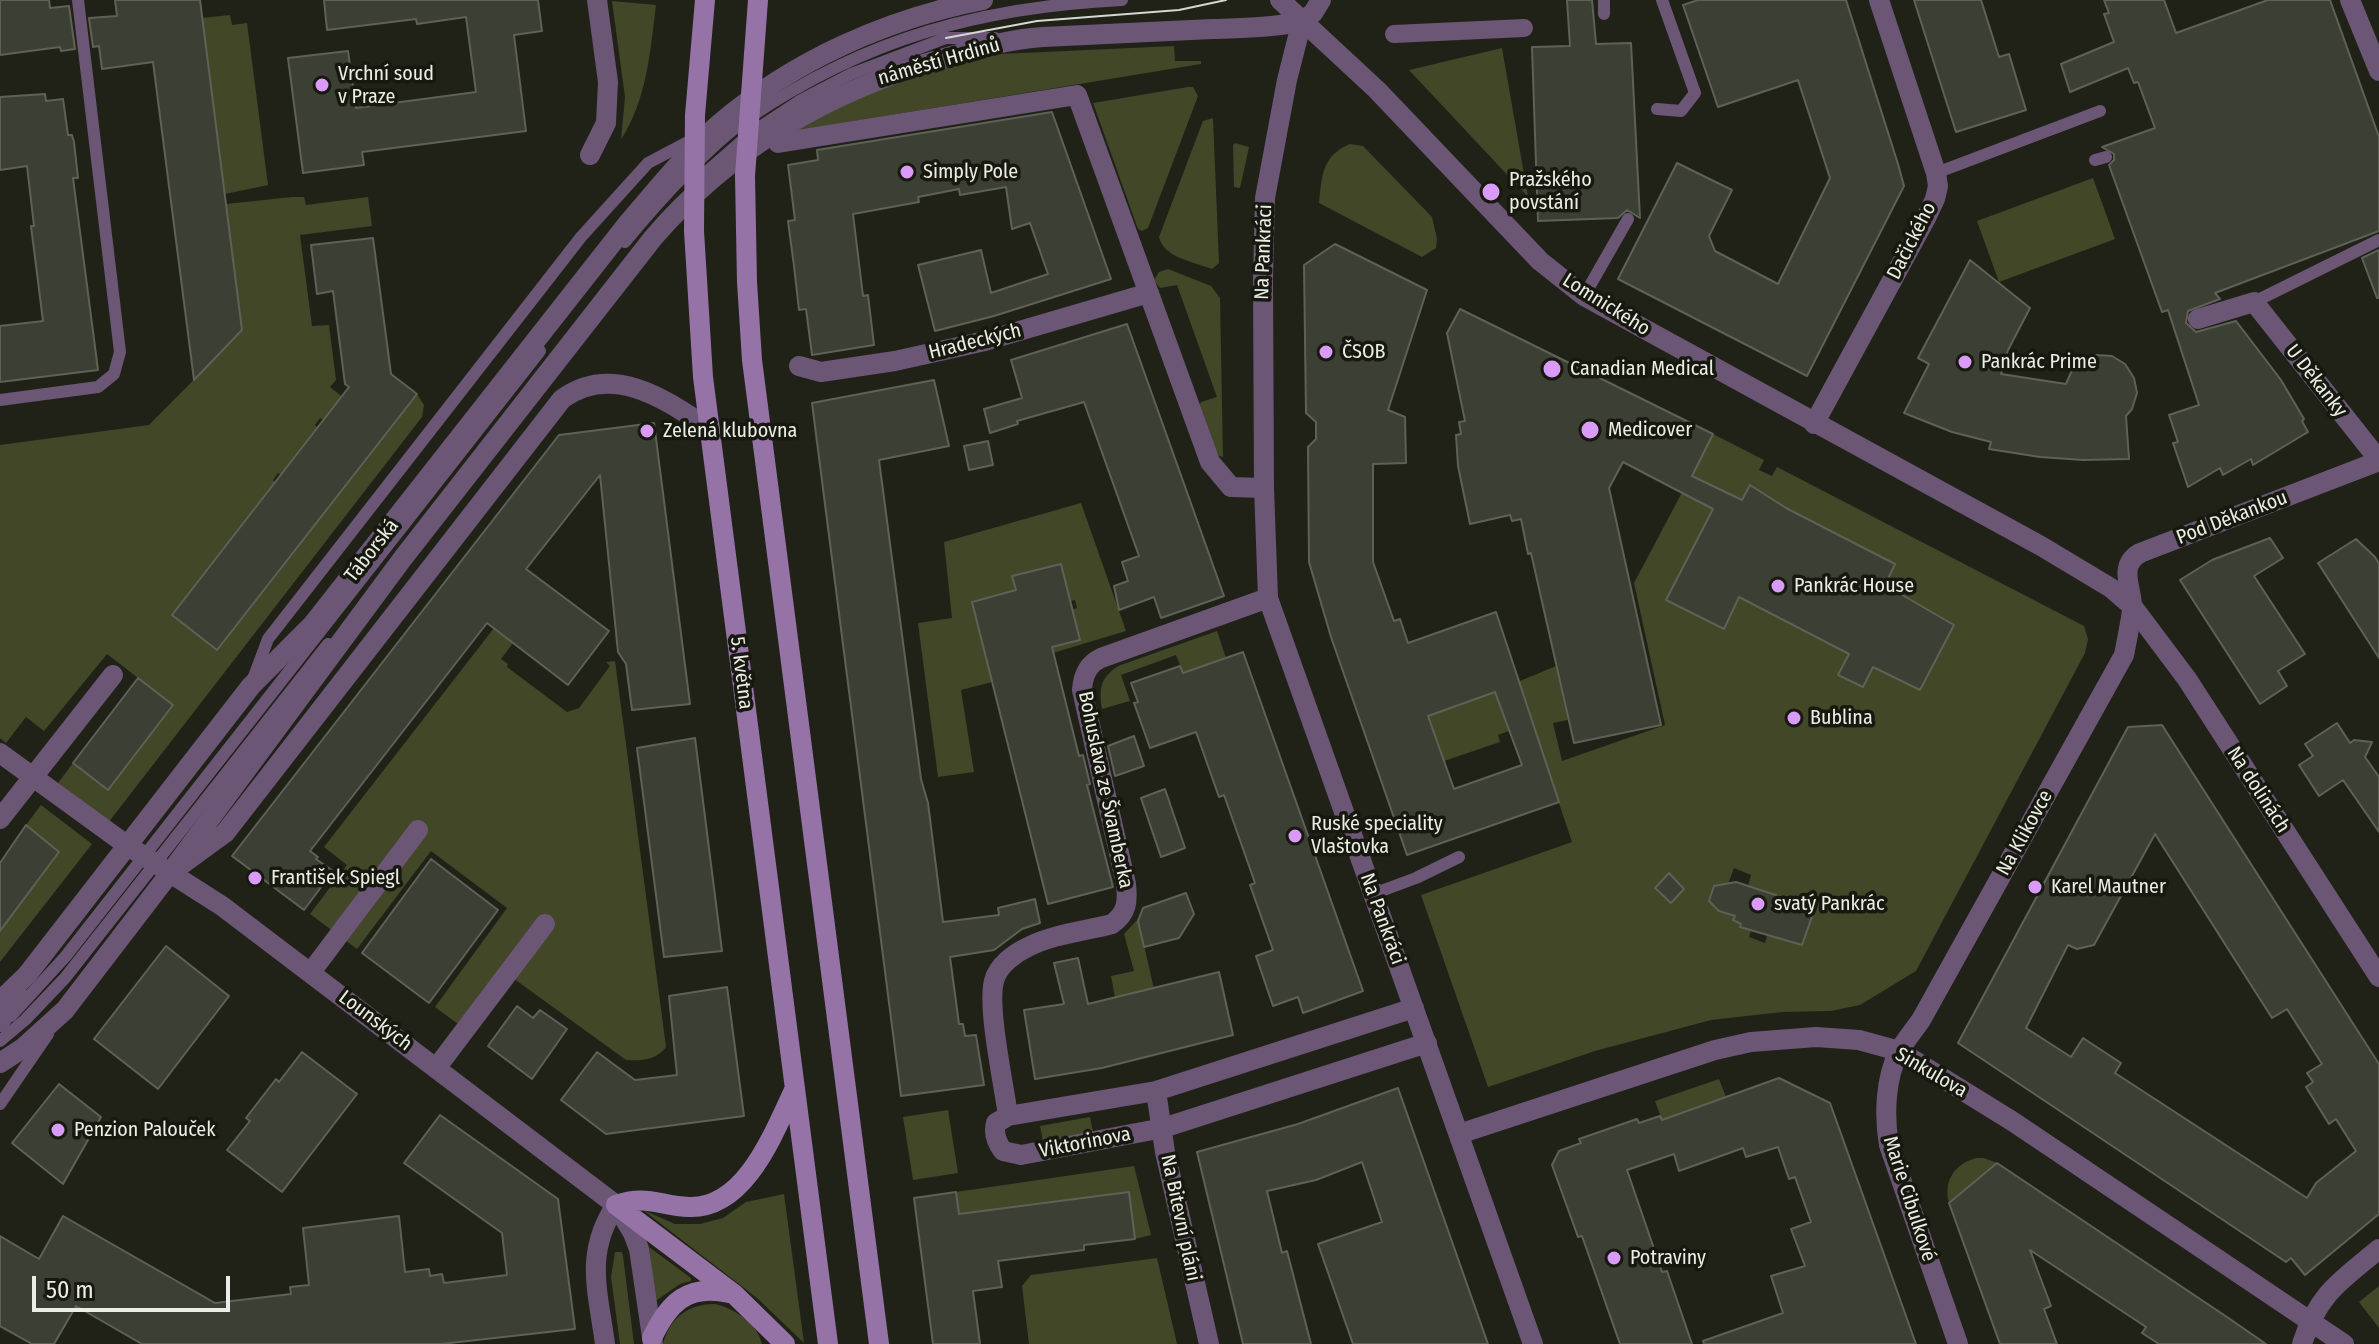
<!DOCTYPE html>
<meta charset="utf-8">
<style>
body{margin:0}
#map{position:relative;width:2379px;height:1344px;overflow:hidden;background:#202218;font-family:"Fira Sans Condensed",sans-serif}
canvas{display:block}
.scale{position:absolute;left:32px;top:1276px;width:198px;height:36px;box-sizing:border-box;border:4px solid #ecede6;border-top:0;padding-left:10px;font-size:24px;line-height:28px;white-space:nowrap;color:#ecede6;-webkit-text-stroke:6px #17190f;paint-order:stroke}
</style>
<div id="map">
<canvas width="2379" height="1344"></canvas>
<div class="scale">50 m</div>
</div>
<script>
const ctx = document.querySelector('canvas').getContext('2d');
ctx.lineJoin = 'round';
function paint(path, color) { ctx.fillStyle = color; ctx.fill(path, 'evenodd'); }
function stroke(path, color, width, dash) { ctx.strokeStyle = color; ctx.lineWidth = width; ctx.lineCap = dash ? 'butt' : 'round'; ctx.setLineDash(dash || []); ctx.stroke(path); }
function drawText(font, color, halo, rows, align = 'center') {
  ctx.font = font + ' "Fira Sans Condensed",sans-serif'; ctx.lineWidth = 7; ctx.setLineDash([]); ctx.textBaseline = 'middle'; ctx.strokeStyle = halo; ctx.fillStyle = color; for (const [text, x, y, turn = 0] of rows) {
    ctx.save(); ctx.translate(x, y); ctx.rotate((+turn || 0) * Math.PI / 180); ctx.textAlign = isNaN(turn) ? turn : align; if (halo) ctx.strokeText(text, 0, 0); ctx.fillText(text, 0, 0); ctx.restore();
  }
}
paint(new Path2D(`
 M612,1L656,5C650,54 647,98 621,140L625,97Z
 M230,15L232,25L247,23L268,185L225,194L202,18Z
 M1174,46L1175,61H1201V64L794,131L823,112L950,62L1001,54Z
 M1502,48L1528,197L1409,70Z
 M1188,87H1193L1198,96L1148,228L1142,231L1138,229L1093,103Z
 M1213,118L1219,263L1212,269C1194,262 1164,258 1159,237L1203,121Z
 M1235,143L1249,147L1240,188L1234,187L1233,145Z
 M1350,144L1363,146L1432,217L1437,239L1436,248L1422,257L1319,203C1322,175 1322,156 1350,144Z
 M2093,178L2115,239L1999,282L1977,221Z
 M292,197H304L306,205L368,197L372,226L300,235L312,326L329,325L336,380L330,387L345,399L338,409L334,407L323,420L320,418L315,425L318,428L281,475L278,473L273,480L275,483L386,432L417,394L424,405L422,417L108,823L58,783L73,763L108,789L173,705L107,654L44,731L26,717L6,743L0,738V445L149,425L242,331L226,204Z
 M1168,269L1211,286L1220,298L1223,457L1217,455L1199,407L1201,402L1217,397L1177,285L1160,288L1154,280L1159,272Z
 M1713,434L1764,460L1759,470L1772,476L1777,467L2084,626L2088,639L2085,653L1916,971L1860,1005L1831,1011L1782,1012L1711,1020L1595,1051L1488,1087L1421,895L1572,842L1519,684L1520,681L1556,666L1568,720L1553,723L1562,761L1665,725L1634,583ZM1734,868L1751,875L1748,886L1768,933L1765,943L1749,937L1752,927L1733,920L1735,916L1719,911L1709,901L1728,884ZM1669,874L1684,888L1671,903L1655,889Z
 M1081,503L1126,631L1053,653L1051,648L1080,640L1072,610L1077,608L1075,600L1070,601L1060,564L1013,576L1016,590L972,601L992,682L961,690L974,772L938,777L918,623L952,618L944,542Z
 M494,628L513,643L501,659L508,664L507,667L567,712L579,708L610,666L606,662L615,661L666,1047C657,1060 641,1061 626,1060L506,973L462,1027L435,1007L507,908L431,851L357,949L310,914L347,865L324,847Z
 M1217,631L1226,658L1183,673L1176,655L1121,675L1130,701L1102,709C1099,689 1100,678 1118,666Z
 M1495,692L1509,731L1498,735L1500,742L1444,761L1428,716Z
 M41,805L92,844L0,962V931L60,852L26,825Z
 M1138,919L1154,989L1115,998L1111,976L1134,971L1124,934Z
 M1719,1079L1726,1097L1662,1120L1655,1101Z
 M948,1110L958,1173L913,1180L903,1117Z
 M1090,1117L1093,1132L1043,1141L1040,1126Z
 M1977,1158H1984L1997,1163L1949,1203C1943,1181 1955,1163 1977,1158Z
 M1134,1166L1151,1235L1135,1239L1128,1192L966,1213L960,1216L956,1192Z
 M784,1194L804,1343L757,1298L643,1210L675,1224H700L723,1218L746,1202Z
 M649,1247L691,1278V1281L680,1284L657,1300L654,1299Z
 M615,1252H622L623,1256L634,1344H620L611,1277Z
 M1157,1258L1177,1344H1029L1022,1286L1031,1275Z
 M2379,1286V1328L2359,1302Z
 M715,1304C734,1308 758,1324 762,1344H663C670,1317 689,1304 715,1304Z`), '#414727');
const building = new Path2D(`
 M0,0H49L50,8L69,6L75,49L61,51L60,47L0,55Z
 M115,0H200L242,330L194,380L153,62L102,69L99,46L93,47L89,18L117,16Z
 M324,0H538L542,31L514,35L526,131L362,152L364,165L303,173L288,58L348,51L356,108L476,92L466,17L417,24L416,19L327,30Z
 M1567,0H1592L1596,44L1631,43L1640,218L1627,210L1618,218L1538,221L1532,47L1570,46Z
 M1698,0H1846L1898,164L1904,186L1807,376L1618,279L1677,163L1732,190L1709,236L1715,251L1778,284L1830,178L1798,80L1718,107L1683,5Z
 M1914,0H1981L1999,57L2009,54L2026,110L1956,132Z
 M2104,0H2164L2176,33L2268,0H2330L2379,137V231L2215,293L2220,299L2188,311L2186,323L2196,332L2236,321L2281,380L2304,419L2302,421L2308,432L2253,465L2251,459L2223,475L2220,468L2188,487L2173,443L2178,442L2169,415L2199,405L2168,310L2162,312L2109,165L2114,160V154L2102,147L2155,128L2138,82L2134,83L2128,68L2070,92L2061,64L2114,42L2104,14L2109,13Z
 M45,94L46,101L63,99L68,135H72L74,142L78,178H73L98,370L0,382V326L43,321L31,226H34L27,166L0,170V97Z
 M1052,112L1111,279L994,316L935,331L918,265L981,250L991,293L1048,274L1030,223L1012,229L1006,187L960,195L959,189L918,197L919,202L853,214L863,296L868,295L874,345L812,355L806,309L799,310L794,266L788,221L795,220L788,165L818,160L817,150Z
 M373,238L391,374L417,394L217,650L172,615L349,387L345,384L333,291L317,294L311,245Z
 M1335,244L1427,290L1388,410L1405,417L1406,463L1373,464V562L1394,621L1400,619L1408,643L1496,612L1559,802L1407,855L1331,637L1309,562L1308,447L1316,439V422L1306,413L1304,265ZM1495,692L1522,765L1454,789L1428,716Z
 M2379,250V298H2377L2362,258Z
 M1970,260L2030,308L2008,350L2001,374L2066,384L2072,370L2083,359L2096,355L2112,356L2125,364L2134,378L2137,393L2132,409L2126,416L2129,459L2083,460L2040,457L1989,449L1991,442L1952,432L1904,413L1929,364L1918,358Z
 M1460,309L1713,434L1692,476L1742,500L1750,485L1786,508L1895,564L1885,585L1954,625L1920,690L1873,667L1863,687L1838,675L1849,654L1739,597L1724,629L1666,600L1713,509L1623,462L1609,488L1661,725L1574,743L1531,553L1528,554L1521,519L1512,521L1510,515L1470,524L1458,466L1456,435L1461,434L1459,422L1465,421L1447,333Z
 M1127,324L1224,596L1161,618L1154,597L1119,610L1114,586L1128,581L1122,562L1139,556L1084,402L1017,421L1018,424L990,433L984,409L1022,398L1011,360Z
 M934,380L949,446L879,460L921,779L928,803L943,922L999,915L998,908L1035,899L1040,923L1022,929L994,950L950,957L959,1024H963L965,1036L976,1035L984,1085L901,1096L812,403Z
 M654,423L690,704L632,710L626,664L618,652L600,475L526,569L609,631L568,685L487,623L310,851L318,857L316,859L333,871L304,910L232,856L559,435Z
 M988,441L993,465L969,470L964,446Z
 M2270,538L2283,558L2254,576L2305,654L2278,671L2287,686L2260,704L2180,580L2212,560Z
 M2356,539L2375,557L2379,564V658L2318,563Z
 M1061,564L1080,640L1052,647L1079,756L1083,755L1090,784L1087,785L1113,887L1048,904L972,602L1016,590L1012,576Z
 M1243,652L1363,991L1303,1013L1298,997L1273,1006L1256,956L1273,950L1250,885L1255,883L1224,795L1219,797L1196,732L1150,748L1134,703L1138,702L1131,683L1180,666L1183,673Z
 M138,678L173,705L108,790L73,763Z
 M2337,723L2350,743L2354,740L2372,742L2365,757L2379,777V832L2343,780L2319,796L2299,765L2313,756L2305,744Z
 M2162,725L2379,1064V1214L2305,1275L2291,1258L2286,1262L1958,1043L2128,727ZM2155,834L2272,1018L2287,1009L2322,1064L2307,1073L2313,1082L2306,1087L2329,1124L2336,1119L2356,1151L2316,1183L2307,1198L2115,1073L2121,1063L2083,1038L2071,1057L2026,1028L2068,945L2077,949L2094,945Z
 M1134,736L1144,766L1115,776L1108,746Z
 M695,738L722,951L664,957L637,748Z
 M1165,789L1185,848L1161,857L1141,798Z
 M26,825L59,852L0,931V863Z
 M431,859L498,910L429,1003L362,953Z
 M1669,873L1684,889L1671,903L1655,888Z
 M1736,882L1815,908L1802,945L1740,927L1741,924L1733,920L1735,916L1719,911L1709,901L1714,886Z
 M1186,893L1194,914L1179,938L1144,947L1138,921L1143,908Z
 M166,946L229,996L158,1089L94,1039Z
 M1078,958L1088,1004L1219,972L1233,1035L1102,1068L1035,1079L1024,1010L1064,1004L1054,963Z
 M727,987L744,1116L606,1134L561,1100L597,1052L635,1080L677,1075L669,996Z
 M517,1006L533,1018L540,1010L567,1029L532,1079L488,1046Z
 M302,1052L357,1094L282,1192L227,1150L250,1121L246,1118L276,1079L279,1082Z
 M1779,1078L1830,1103L1916,1344H1704L1703,1341L1783,1313L1771,1276L1805,1266L1791,1229L1811,1222L1795,1177L1789,1179L1778,1147L1746,1157L1743,1148L1679,1171L1674,1154L1627,1170L1662,1272L1667,1271L1692,1344H1620L1582,1236L1578,1237L1552,1165L1559,1151L1581,1143L1579,1139L1637,1119L1639,1123L1660,1116L1662,1120Z
 M59,1084L101,1117L63,1184L12,1143Z
 M1398,1088L1488,1344H1353L1318,1244L1382,1222L1362,1162L1316,1180L1267,1191L1282,1253L1287,1251L1311,1344H1243L1197,1152L1298,1124Z
 M440,1115L558,1199L575,1329L441,1344H142L76,1306L54,1344H32L0,1326V1236L39,1259L63,1216L215,1303L291,1294L290,1287L309,1285L303,1228L399,1216L405,1272L429,1269L430,1276L442,1274L444,1283L507,1275L502,1233L404,1163Z
 M1997,1163L2227,1317L2266,1344H2159L2142,1333L2146,1327L2030,1250L2051,1306L2044,1309L2057,1344H2000L1949,1203Z
 M956,1192L959,1214L1129,1192L1135,1239L1084,1245V1250L998,1261L1002,1287L973,1291L980,1344H933L914,1198Z`);
paint(building, '#3c3f34');
stroke(building, '#5e6155', 2);
stroke(new Path2D(`
 M1604,0V14
 M1657,109L1681,111L1695,93L1662,0
 M2095,160L2106,157
 M1936,173L2100,111
 M695,182L751,133L801,100L851,74L946,38H995
 M625,242C656,204 709,145 750,117C867,38 982,7 1122,0
 M1584,296L1628,219
 M2254,302L2379,240
 M0,400L98,387L114,374L120,352L78,0
 M253,679L268,639L581,237L648,163L699,136
 M1373,894L1416,878L1459,857
 M11,1016L65,957L540,351
 M0,1041L25,1020L65,978L328,644
 M0,1104L48,1034`), '#6b5676', 12);
stroke(new Path2D(`
 M1394,34L1524,28`), '#6b5676', 18);
stroke(new Path2D(`
 M2350,0L2379,71
 M778,143L1077,95L1210,462L1231,487L1264,488
 M590,155L606,123L608,82L597,0
 M2198,319L2254,302L2379,460
 M799,366L821,372L895,361L985,341L1149,293
 M1814,424L1926,218L1935,199L1938,186L1936,173L1879,0
 M0,753L128,846
 M0,819L113,675
 M177,868L225,833L562,399C613,362 666,400 710,429
 M311,972L418,830
 M1414,1008L1156,1091L1008,1116L996,1123C993,1134 997,1143 1003,1151L1021,1155L1163,1128L1427,1043
 M437,1067L545,924
 M1156,1091L1165,1152L1209,1344
 M1008,1116C1004,1085 987,1008 994,981C998,965 1015,953 1028,947C1053,934 1086,931 1112,924C1127,913 1128,902 1126,884L1082,690C1083,675 1088,664 1101,658L1268,598
 M1459,1134L1715,1050L1751,1042L1816,1037L1859,1040L1899,1051L2012,1121L2344,1344
 M605,1344C598,1291 584,1253 616,1205L633,1233L639,1249L653,1344
 M1958,1344L1889,1145C1884,1116 1885,1079 1899,1051C1905,1041 1914,1030 1921,1020L2124,655C2127,640 2130,625 2132,611C2134,590 2116,567 2140,553L2379,461
 M2302,1344C2318,1294 2340,1281 2379,1249`), '#6b5676', 20);
stroke(new Path2D(`
 M1280,0L1377,90L1540,261L1584,296L2041,546L2111,588L2133,607L2187,679L2379,977
 M1321,0L1313,13L1302,21L1287,80L1265,198L1263,279L1264,488L1268,598L1533,1344
 M128,846L222,906L616,1205
 M0,1001L27,975L251,686L313,624L628,223C657,189 685,154 719,124C794,60 887,19 983,0
 M0,1022L17,993
 M0,1063L23,1048L65,1010L170,873L403,558L653,238C732,146 832,89 948,57C979,48 1010,39 1043,37C1099,34 1156,32 1212,29C1242,28 1273,28 1302,21`), '#6b5676', 20);
stroke(new Path2D(`
 M745,176L747,282L752,360L879,1344
 M694,231L703,377L828,1344
 M616,1205C646,1194 660,1206 689,1207C746,1209 774,1132 795,1088
 M616,1205L734,1294L785,1344
 M652,1338C669,1302 688,1284 729,1293`), '#9573a6', 20);
stroke(new Path2D(`
 M946,38L1037,21L1179,10L1226,0`), '#d6d7d0', 2);
stroke(new Path2D(`
 M745,176L758,0
 M694,231L695,115L705,0`), '#9573a6', 20);
for (const [x, y, r, color] of [
 [322,85,8,"#d99af8"],
 [907,172,8,"#d99af8"],
 [1491,192,10,"#d99af8"],
 [1326,352,8,"#d99af8"],
 [1965,362,8,"#d99af8"],
 [1552,369,10,"#d99af8"],
 [1590,430,10,"#d99af8"],
 [647,431,8,"#d99af8"],
 [1778,586,8,"#d99af8"],
 [1794,718,8,"#d99af8"],
 [1295,836,8,"#d99af8"],
 [255,878,8,"#d99af8"],
 [2035,887,8,"#d99af8"],
 [1758,904,8,"#d99af8"],
 [58,1130,8,"#d99af8"],
 [1614,1258,8,"#d99af8"]
]) { const dot = new Path2D(); dot.arc(x, y, r, 0, 2 * Math.PI); ctx.fillStyle = color; ctx.fill(dot); stroke(dot, '#17190f', 3); }
drawText('20px', '#ecede6', '#17190f', [
 ["náměstí Hrdinů",939,62,-16],
 ["Dačického",1912,241,-63],
 ["Na Pankráci",1264,252,-88],
 ["Lomnického",1606,305,32],
 ["Hradeckých",975,342,-14],
 ["U Děkanky",2316,381,52],
 ["Pod Děkankou",2232,518,-21],
 ["Táborská",372,551,-52],
 ["5. května",741,673,83],
 ["Bohuslava ze Švamberka",1105,790,78],
 ["Na dolinách",2258,790,57],
 ["Na Klikovce",2025,833,-61],
 ["Na Pankráci",1382,919,70],
 ["Lounských",375,1021,37],
 ["Sinkulova",1931,1073,30],
 ["Viktorinova",1085,1143,-11],
 ["Marie Cibulkové",1909,1199,72],
 ["Na Bitevní pláni",1180,1218,78]
]);
drawText('20px', '#ecede6', '#17190f', [
 ["Vrchní soud",338,74],
 ["v Praze",338,97],
 ["Simply Pole",923,172],
 ["Pražského",1509,180],
 ["povstání",1509,203],
 ["ČSOB",1342,352],
 ["Pankrác Prime",1981,362],
 ["Canadian Medical",1570,369],
 ["Medicover",1608,430],
 ["Zelená klubovna",663,431],
 ["Pankrác House",1794,586],
 ["Bublina",1810,718],
 ["Ruské speciality",1311,824],
 ["Vlaštovka",1311,847],
 ["František Spiegl",271,878],
 ["Karel Mautner",2051,887],
 ["svatý Pankrác",1774,904],
 ["Penzion Palouček",74,1130],
 ["Potraviny",1630,1258]
], 'left');
</script>
